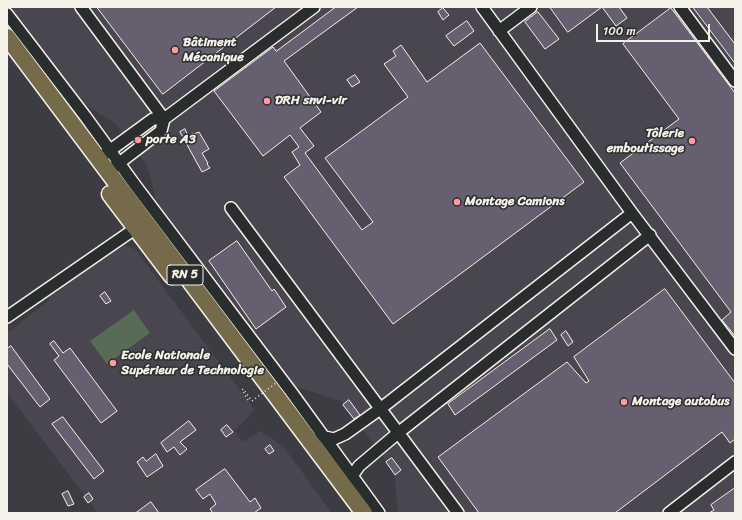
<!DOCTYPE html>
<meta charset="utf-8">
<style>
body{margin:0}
#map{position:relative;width:742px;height:520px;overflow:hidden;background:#3c3c42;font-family:Sriracha,sans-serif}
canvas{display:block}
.frame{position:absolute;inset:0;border:8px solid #f4f1e8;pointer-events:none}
.scale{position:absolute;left:596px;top:24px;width:114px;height:18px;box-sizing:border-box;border:2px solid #f4f1e8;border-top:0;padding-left:5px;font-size:12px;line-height:14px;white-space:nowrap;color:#f4f1e8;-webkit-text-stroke:3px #2a2d2e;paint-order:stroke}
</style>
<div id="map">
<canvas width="742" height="520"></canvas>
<div class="frame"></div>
<div class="scale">100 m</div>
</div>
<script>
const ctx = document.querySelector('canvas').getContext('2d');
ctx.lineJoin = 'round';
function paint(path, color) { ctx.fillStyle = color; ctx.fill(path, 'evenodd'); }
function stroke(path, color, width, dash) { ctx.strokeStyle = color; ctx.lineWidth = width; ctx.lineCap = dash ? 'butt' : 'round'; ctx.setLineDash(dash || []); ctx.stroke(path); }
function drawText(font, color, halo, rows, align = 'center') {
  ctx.font = font + ' Sriracha,sans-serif'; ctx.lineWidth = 3; ctx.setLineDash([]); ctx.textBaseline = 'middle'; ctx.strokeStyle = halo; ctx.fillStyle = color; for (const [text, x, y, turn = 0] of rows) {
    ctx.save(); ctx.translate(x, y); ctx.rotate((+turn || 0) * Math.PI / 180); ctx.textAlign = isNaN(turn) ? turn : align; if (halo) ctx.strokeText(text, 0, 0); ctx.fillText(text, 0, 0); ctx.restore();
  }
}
paint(new Path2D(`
 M10,7H735V513H398L394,471L341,401L294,386L159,210L147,166L135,150L116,124L81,102Z
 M124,245L135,249L254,409L244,422L234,430L242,442L260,431L283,446L332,513H98L7,393V333L50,300L48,297Z`), '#494650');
paint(new Path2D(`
 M134,310L150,333L107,364L90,341Z`), '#576b56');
const building = new Path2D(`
 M97,7H276L163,94Z
 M336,7H358L284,61L321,112L300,128L314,146L305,153L362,230L373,222L325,158L408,97L384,64L396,56L393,51L401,45L427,82L480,43L584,182L393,324L284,177L300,165L292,152L299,147L290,135L263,156L214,91L273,47L276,51Z
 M550,7H619L627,18L616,26L602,7L568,32Z
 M693,7H707L735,44V63Z
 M443,8L449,15L443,20L438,12Z
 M671,8L735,93V336L722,320L731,312L620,163L679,119L623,44Z
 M538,12L559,39L545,49L525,22Z
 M467,21L474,31L454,46L446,36Z
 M355,75L360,82L352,87L347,80Z
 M185,129L188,136L193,133L194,134L199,132L209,149L202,153L208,163L207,164L210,168L202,172L180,132Z
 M237,241L272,291L274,289L286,307L256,329L209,261Z
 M665,289L735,383V439L730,443L722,432L615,513H479L438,457L567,362L586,383L589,381L574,357Z
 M105,292L111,301L106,304L100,296Z
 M550,329L557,340L455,415L448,404Z
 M566,331L573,342L568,346L561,335Z
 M54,341L63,353L70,348L117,411L101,423L54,360L59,356L50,344Z
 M11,346L50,399L40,407L7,364V349Z
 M349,400L360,415L354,419L343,405Z
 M63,417L104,471L94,479L52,424Z
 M189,421L196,430L180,442L187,449L180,455L174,447L167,452L161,443Z
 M227,425L233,432L226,437L221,430Z
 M270,445L274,451L269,454L265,449Z
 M156,454L163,466L147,477L137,462L143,457L146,461Z
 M392,458L401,470L395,475L386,462Z
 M225,469L250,502L255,498L261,508L254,513H213L210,509L216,504L210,494L203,499L196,490Z
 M735,488V513H709L714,510L711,505Z
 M68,491L74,504L68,506L62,494Z
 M89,493L93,499L88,503L84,497Z
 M151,502L159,513H136Z`);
paint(building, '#665f6f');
stroke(building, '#f4f1e8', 1);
const minor = new Path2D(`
 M81,7L164,119
 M482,7L632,213L735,349
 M680,7L735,81
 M7,14L85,116L135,185L292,393L379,513
 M499,31L531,7
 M105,154L153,119H164L314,7
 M114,167L161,131L164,119
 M231,208L458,513
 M7,317L136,228
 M320,436L334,439L345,434L380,409L632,213
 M353,483L352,476L359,466L398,433L650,235
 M669,513L735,462`);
const highway = new Path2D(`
 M7,37L364,513
 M110,194L172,276`);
stroke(minor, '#f4f1e8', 14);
stroke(highway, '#f4f1e8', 19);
stroke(new Path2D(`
 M248,400L242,390L243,389L252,401`), '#f4f1e8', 1.5, [1, 3]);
stroke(minor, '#2a2d2e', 11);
stroke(highway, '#756b4b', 16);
stroke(new Path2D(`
 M252,401L276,383`), '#f4f1e8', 1.5, [1, 3]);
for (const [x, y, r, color] of [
 [175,50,4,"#ff9aa2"],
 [267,101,4,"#ff9aa2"],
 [138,140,4,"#ff9aa2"],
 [692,141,4,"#ff9aa2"],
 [457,202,4,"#ff9aa2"],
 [113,363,4,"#ff9aa2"],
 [624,402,4,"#ff9aa2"]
]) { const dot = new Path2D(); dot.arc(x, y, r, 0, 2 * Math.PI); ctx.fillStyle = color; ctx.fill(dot); stroke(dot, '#2a2d2e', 1.5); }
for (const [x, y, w] of [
 [185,275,36]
]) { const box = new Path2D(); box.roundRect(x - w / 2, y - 10, w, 20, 3); ctx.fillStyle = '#2a2d2e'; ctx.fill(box); stroke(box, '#f4f1e8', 1); }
drawText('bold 12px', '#f4f1e8', null, [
 ["RN 5",185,275]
]);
drawText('bold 13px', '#f4f1e8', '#2a2d2e', [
 ["Bâtiment",183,43],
 ["Mécanique",183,58],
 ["DRH snvi-vir",275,101],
 ["Tôlerie",684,134,"right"],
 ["emboutissage",684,149,"right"],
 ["porte A3",146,140],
 ["Montage Camions",465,202],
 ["Ecole Nationale",121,356],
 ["Supérieur de Technologie",121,371],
 ["Montage autobus",632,402]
], 'left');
</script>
